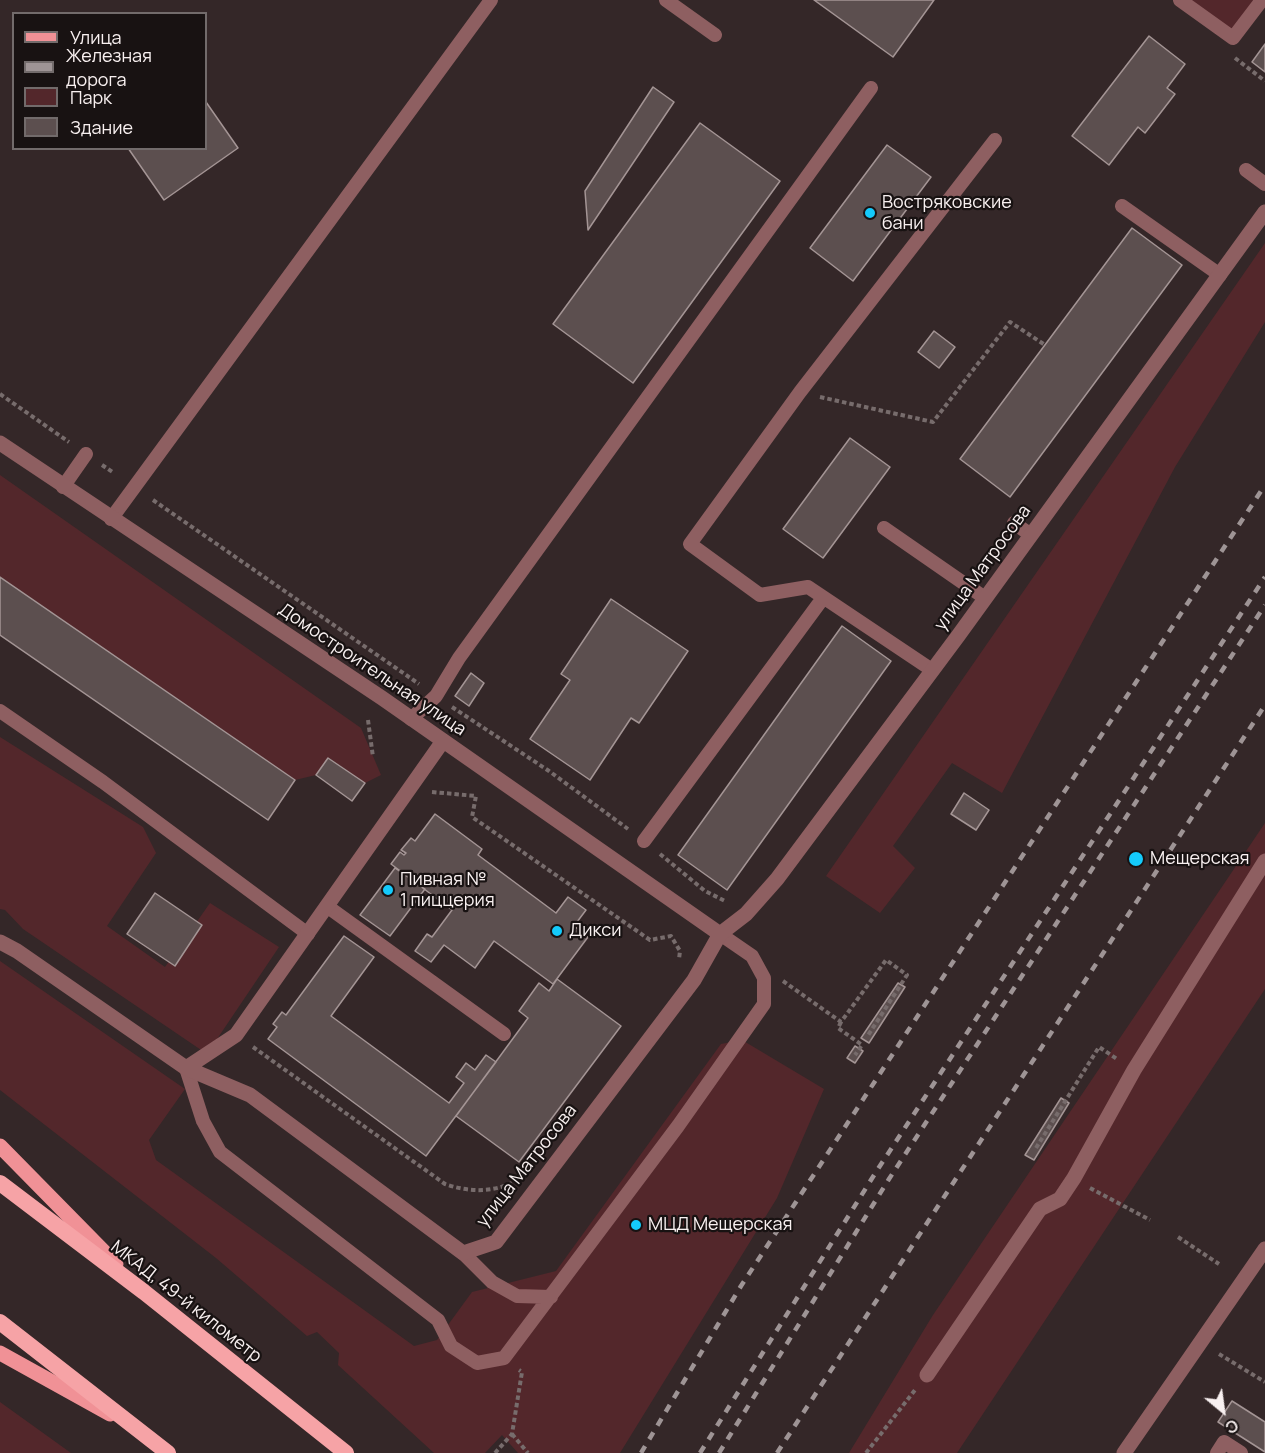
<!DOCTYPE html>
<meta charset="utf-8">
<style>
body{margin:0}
#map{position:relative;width:1265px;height:1453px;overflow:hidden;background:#342728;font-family:Manrope,sans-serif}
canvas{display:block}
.legend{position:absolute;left:12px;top:12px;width:195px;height:138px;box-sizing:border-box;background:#181212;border:2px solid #726b6b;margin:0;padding:8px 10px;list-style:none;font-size:18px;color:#f8f0f0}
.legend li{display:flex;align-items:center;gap:12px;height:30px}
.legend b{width:30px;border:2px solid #726b6b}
.north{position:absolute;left:1193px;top:1381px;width:60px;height:60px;-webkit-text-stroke:4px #181212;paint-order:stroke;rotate:151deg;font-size:16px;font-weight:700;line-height:24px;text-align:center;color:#f8f0f0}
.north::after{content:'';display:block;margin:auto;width:21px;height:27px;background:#f8f0f0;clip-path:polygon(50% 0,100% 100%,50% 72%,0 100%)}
</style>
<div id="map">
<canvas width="1265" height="1453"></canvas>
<ul class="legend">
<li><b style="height:8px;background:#f09196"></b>Улица</li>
<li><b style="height:8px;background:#9e9495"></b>Железная дорога</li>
<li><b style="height:16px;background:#53272b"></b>Парк</li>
<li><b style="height:16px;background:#5c4f4f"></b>Здание</li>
</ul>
<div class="north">С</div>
</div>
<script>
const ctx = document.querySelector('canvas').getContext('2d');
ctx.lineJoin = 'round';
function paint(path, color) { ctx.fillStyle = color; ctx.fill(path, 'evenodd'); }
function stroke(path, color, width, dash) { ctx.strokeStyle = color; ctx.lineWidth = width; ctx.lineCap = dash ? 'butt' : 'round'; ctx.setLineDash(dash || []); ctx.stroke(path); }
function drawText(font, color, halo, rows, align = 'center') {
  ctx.font = font + ' Manrope,sans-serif'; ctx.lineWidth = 4.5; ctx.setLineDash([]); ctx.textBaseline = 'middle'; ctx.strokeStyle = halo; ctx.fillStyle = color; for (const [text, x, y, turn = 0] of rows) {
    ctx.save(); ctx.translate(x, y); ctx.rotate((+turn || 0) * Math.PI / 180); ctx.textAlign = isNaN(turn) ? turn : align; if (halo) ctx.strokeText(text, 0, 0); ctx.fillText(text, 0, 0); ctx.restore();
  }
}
paint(new Path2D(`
 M1180,0H1262L1233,38Z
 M1265,243V322L1175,467L1002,793L952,763L893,846L915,868L880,913L826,876Z
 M0,475L361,728L381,775L365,783L329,758L316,775L295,780L0,577Z
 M0,737L143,827L156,853L107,926L165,967L210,903L279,947L207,1054L23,929L5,910L0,909Z
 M1265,823V989L957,1453H849L933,1315Z
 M0,961L185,1089L149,1140L156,1160L414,1346L437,1340L472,1292L556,1271L721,1044L742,1040L824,1089L777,1198L620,1453H518L502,1435L485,1453H434L338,1365L339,1353L317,1332L307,1336L216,1258L0,1090Z
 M0,1402L71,1453H0Z`), '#53272b');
const building = new Path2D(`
 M814,0H934L893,57Z
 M1149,36L1185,64L1167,88L1175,94L1145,133L1138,127L1109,165L1072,136Z
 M1265,44V72L1252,62Z
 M653,87L674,102L588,230L585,191Z
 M206,102L238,148L164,200L128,148H206Z
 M700,123L780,181L633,383L553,324Z
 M887,145L931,177L853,281L810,248Z
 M1132,228L1182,265L1010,497L960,459Z
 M934,331L955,347L939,368L918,352Z
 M850,438L890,467L823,558L783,529Z
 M0,577L295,780L268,820L0,635Z
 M611,599L688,651L639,723L631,718L590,780L530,739L570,680L561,674Z
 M842,626L891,661L727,890L678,855Z
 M471,673L484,683L469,706L455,696Z
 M328,758L365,783L352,801L316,775Z
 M964,793L989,810L976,830L951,814Z
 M435,814L482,849L478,855L556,913L568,897L586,910L574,926L588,937L553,984L494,941L475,968L444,945L431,962L415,951L427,934L432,937L452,910L391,864L400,852L404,855L406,853L401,850L411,838L415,841Z
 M395,868L425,889L390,936L360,915Z
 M155,893L202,925L175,966L127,934Z
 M344,936L374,957L331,1016L449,1103L464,1083L456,1077L466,1063L475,1070L486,1055L496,1062L426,1156L268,1039L277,1027L273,1024L282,1012L286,1015Z
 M557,979L621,1026L519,1162L456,1116L528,1018L519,1011L539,983L549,991Z
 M898,983L905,987L869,1043L861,1038Z
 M855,1046L863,1051L855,1063L847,1058Z
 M1061,1098L1069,1103L1034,1160L1025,1155Z
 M1232,1401L1265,1422V1452L1218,1422Z`);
paint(building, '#5c4f4f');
stroke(building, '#a49595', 1.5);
stroke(new Path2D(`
 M1235,58L1265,81
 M0,394L69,442
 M820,397L933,422L1010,322L1045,345
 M102,465L114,473
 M153,500L419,684
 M452,707L549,771L628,829
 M368,720L373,757
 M432,792L476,796L472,817L650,940L671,936L680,951L679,959
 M660,854L705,891L725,901
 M783,981L841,1022L886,960L907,975L867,1037
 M841,1022L838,1028L862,1045L855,1055
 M253,1047L445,1184C468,1192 491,1193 514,1182
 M1036,1148L1099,1047L1117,1059
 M1090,1188L1150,1220
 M1178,1237L1219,1264
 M1219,1354L1265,1382
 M512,1434L528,1453
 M495,1453L512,1434L522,1372L519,1370
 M866,1453L915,1390`), '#776c6c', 4, [4.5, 3]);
stroke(new Path2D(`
 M666,0L715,35
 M1180,0L1233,38L1262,0
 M1246,170L1265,184
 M1122,206L1220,275
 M63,487L86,454
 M111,519L491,0
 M1014,523L1031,535
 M884,528L985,598
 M932,670L808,587L760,595L690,544L800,392L995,140
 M0,711L103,782L308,934
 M411,719L436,696L459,658L871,88
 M644,841L823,598
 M328,907L504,1034
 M186,1068L203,1121L220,1152L438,1320L451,1346L477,1363L504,1358L678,1126L764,1004V978L752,956L720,934
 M463,1253L492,1282L517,1296L551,1297
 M1217,1453L1224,1442L1241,1453`), '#8e5f61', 14);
stroke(new Path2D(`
 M927,1375L1040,1209L1060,1199L1074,1178L1134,1070L1265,861`), '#8e5f61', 15);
stroke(new Path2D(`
 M0,443L382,698L720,934
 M0,942L17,951L186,1068L250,1095L463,1253L496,1242L694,980L720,934L746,914L777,879L958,636L1265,212
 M186,1068L236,1035L443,741`), '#8e5f61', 15);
stroke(new Path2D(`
 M1124,1453L1265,1249`), '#8e5f61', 15);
stroke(new Path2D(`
 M0,1146L116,1264
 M0,1353L110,1414`), '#f09196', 15);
stroke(new Path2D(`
 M0,1183L144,1292L346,1453
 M0,1322L168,1453`), '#f6a3a6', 16);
stroke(new Path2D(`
 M641,1453L741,1286L1265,485
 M700,1453L876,1172L1265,577
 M719,1453L889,1179L1265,605
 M777,1453L1265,705`), '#9e9495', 4.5, [8, 8]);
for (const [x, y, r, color] of [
 [870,213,6,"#14cafb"],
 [1136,859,8,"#14cafb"],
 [388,890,6,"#14cafb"],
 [557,931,6,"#14cafb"],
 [636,1225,6,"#14cafb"]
]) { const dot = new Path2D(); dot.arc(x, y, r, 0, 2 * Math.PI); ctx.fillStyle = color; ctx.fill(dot); stroke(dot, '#181212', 2); }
drawText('18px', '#f8f0f0', '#181212', [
 ["Востряковские",882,203],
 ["бани",882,224],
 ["Мещерская",1150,859],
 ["Пивная №",400,880],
 ["1 пиццерия",400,901],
 ["Дикси",569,931],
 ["МЦД Мещерская",648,1225]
], 'left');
drawText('18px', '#f8f0f0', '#181212', [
 ["улица Матросова",983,568,-54],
 ["Домостроительная улица",372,670,34],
 ["улица Матросова",527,1166,-52],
 ["МКАД, 49-й километр",186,1302,38]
]);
</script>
